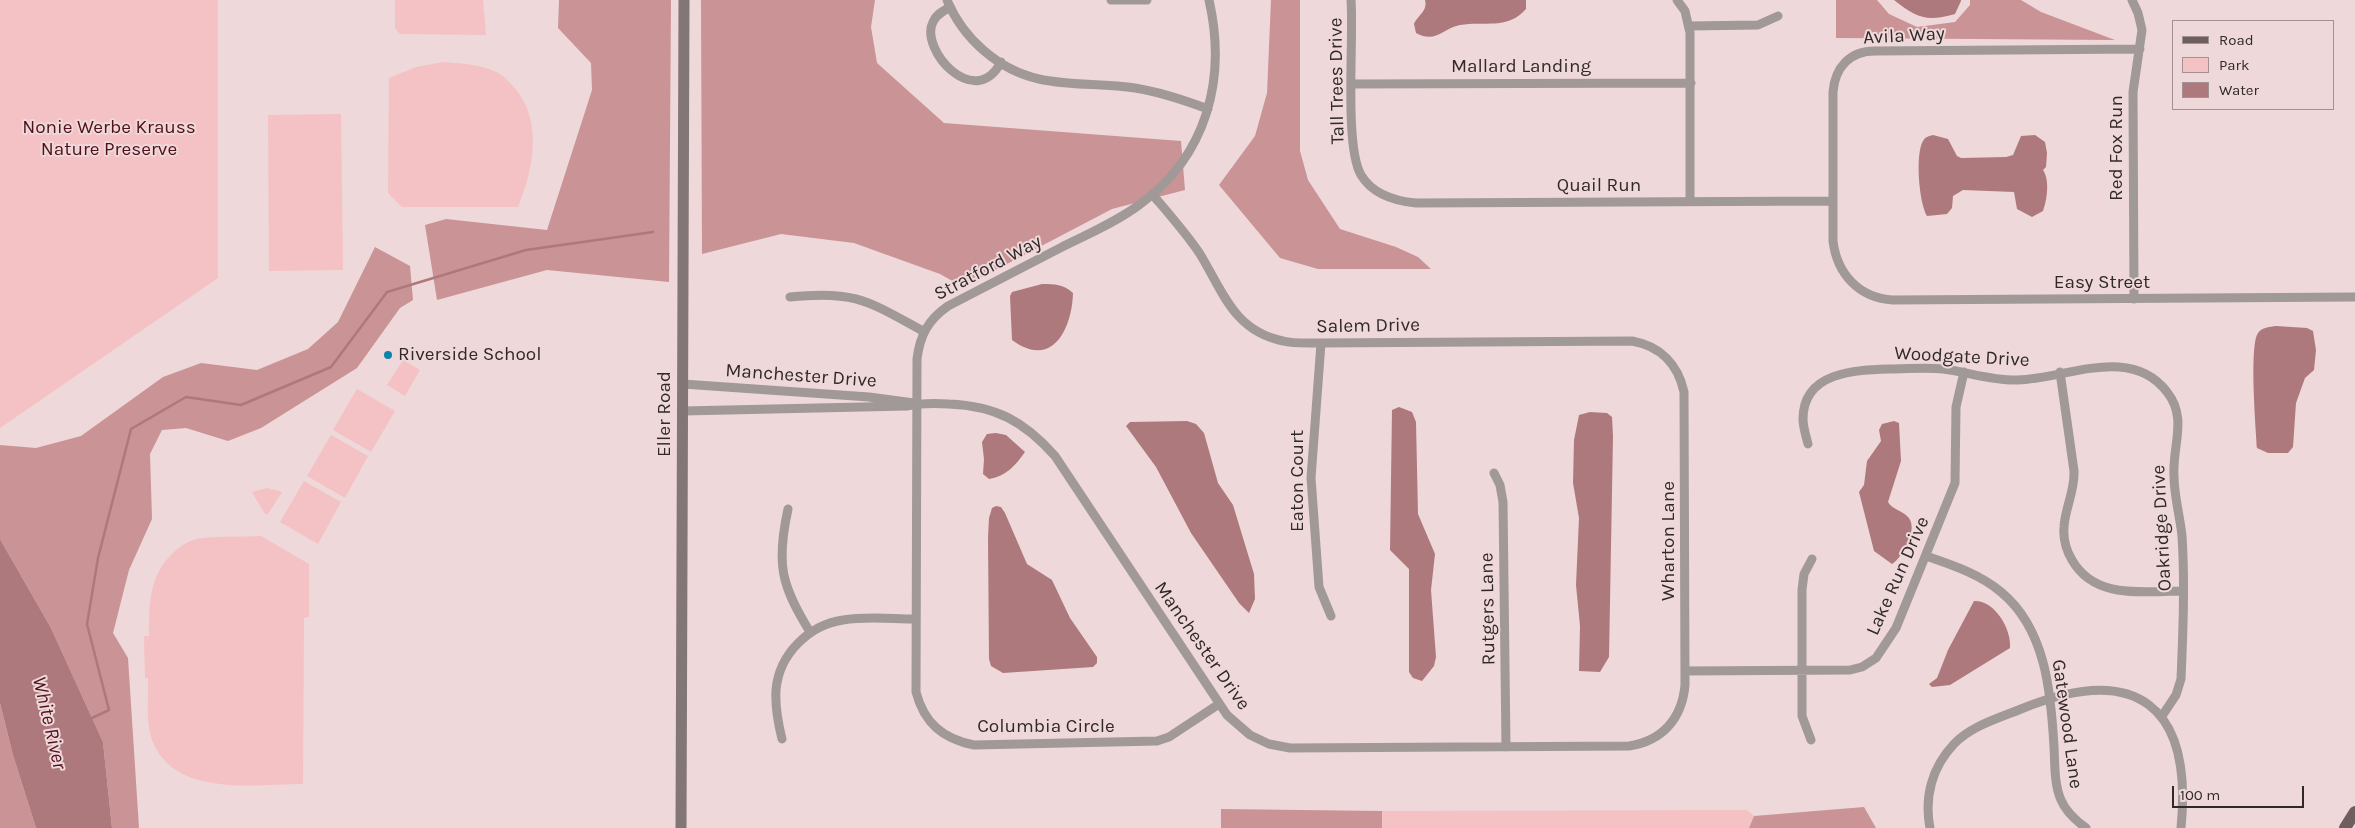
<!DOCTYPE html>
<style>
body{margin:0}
#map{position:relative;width:2355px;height:828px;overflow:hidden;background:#eed8d9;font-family:Karla,sans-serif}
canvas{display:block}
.legend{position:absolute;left:2172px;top:20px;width:162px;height:90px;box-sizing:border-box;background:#eed8d9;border:1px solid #a29293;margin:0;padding:6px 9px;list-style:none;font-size:15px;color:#302829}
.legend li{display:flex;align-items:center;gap:10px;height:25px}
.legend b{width:25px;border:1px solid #a29293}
.scale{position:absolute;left:2172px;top:786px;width:132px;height:22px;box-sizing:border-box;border:2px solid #302829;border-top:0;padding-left:6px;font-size:15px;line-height:18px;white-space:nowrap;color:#302829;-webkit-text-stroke:4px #eed8d9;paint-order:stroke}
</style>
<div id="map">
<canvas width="2355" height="828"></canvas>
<ul class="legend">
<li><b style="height:6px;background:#6e5e5f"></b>Road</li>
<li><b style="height:14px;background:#f4c2c4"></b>Park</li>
<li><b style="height:14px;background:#ae797c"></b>Water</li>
</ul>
<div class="scale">100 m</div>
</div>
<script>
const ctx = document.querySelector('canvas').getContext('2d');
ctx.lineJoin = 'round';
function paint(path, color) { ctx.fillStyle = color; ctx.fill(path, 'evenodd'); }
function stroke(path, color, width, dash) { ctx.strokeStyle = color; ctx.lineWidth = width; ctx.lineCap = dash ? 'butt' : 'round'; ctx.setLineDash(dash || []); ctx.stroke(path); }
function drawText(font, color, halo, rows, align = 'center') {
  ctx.font = font + ' Karla,sans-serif'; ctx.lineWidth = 4; ctx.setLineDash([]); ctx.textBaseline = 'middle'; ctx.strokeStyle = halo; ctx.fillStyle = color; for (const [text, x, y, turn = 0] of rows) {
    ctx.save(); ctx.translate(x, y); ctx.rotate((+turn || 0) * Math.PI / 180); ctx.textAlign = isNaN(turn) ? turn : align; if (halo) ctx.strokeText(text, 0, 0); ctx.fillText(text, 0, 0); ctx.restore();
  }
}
paint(new Path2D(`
 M0,0H218V278L0,428Z
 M395,0H483L486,35L400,34L395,28Z
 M444,62C463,64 483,64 500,74C504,76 508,81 511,84C544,117 534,168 518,207H402L388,193L389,78L416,67Z
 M341,114L343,270L269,271L268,115Z
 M403,360L420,370L405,396L387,385Z
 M357,389L395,411L371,452L333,430Z
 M331,435L368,456L345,498L307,476Z
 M304,481L341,502L318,544L280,522Z
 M267,488L282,492L268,514H265L252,492Z
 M261,536L309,564V617L304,618L303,784C254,784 174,798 152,740C145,721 149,698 148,678H145L144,636H149C149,603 149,574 175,551C183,544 192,539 203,538C222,536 242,537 261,536Z
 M1747,810L1754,816L1749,828H1382V811Z`), '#f4c2c4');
paint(new Path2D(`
 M559,0H671L669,282L547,270L437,300L425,225L446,219L547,230L592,90L591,63L558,28Z
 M701,0H875L871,27L877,63L944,123L1181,141L1185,190L1112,209L963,287L940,274L854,243L781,234L702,254Z
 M1271,0H1300V151L1308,180L1340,229L1396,247L1418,257L1431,269H1318L1280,258L1219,185L1255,136L1267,93Z
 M1836,0H1877L1889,14L1917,27L1955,22L1970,5V0H2021L2041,12L2115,40L1836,38Z
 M375,247L410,266L413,300L400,308L357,368L261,428L228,441L186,428L162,430L150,454L152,519L129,570L113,633L128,658L139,828H112L103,742L51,628L0,539V445L36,448L81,436L163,377L201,363L257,370L308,349L338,322Z
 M0,703L13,755L36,828H0Z
 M1864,807L1876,828H1749L1754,816Z
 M1221,809L1382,811V828H1221Z`), '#ca9396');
paint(new Path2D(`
 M1425,0H1526V9C1508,30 1484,21 1460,25C1443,28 1436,44 1416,33L1414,24C1418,15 1428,11 1425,0Z
 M1894,0H1961V1L1955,14C1926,22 1917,18 1894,0Z
 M1933,135L1948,139L1957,156L1961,158L2006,157L2013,155L2021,136L2035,135L2045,142L2047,153L2046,167L2043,170C2050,180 2047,200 2043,211L2032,217L2017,209L2014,192L1963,190L1953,196L1952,208L1947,214L1927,216C1919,203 1915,154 1923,141C1925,137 1929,136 1933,135Z
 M1042,284C1055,284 1063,284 1073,293C1072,328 1053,370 1012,340L1010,296L1012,292Z
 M2276,326L2307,328L2313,331L2316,350L2314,370L2305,378L2296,403L2293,447L2288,453H2268L2257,448C2256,428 2249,346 2258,333C2262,327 2270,327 2276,326Z
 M1399,407L1412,412L1416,422L1418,514L1435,554L1431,590L1436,657L1434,666L1422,681L1413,678L1409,672V569L1390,550L1392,410Z
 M1590,412L1607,413L1612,417L1613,436L1609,657L1600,672L1579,671L1580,626L1576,585L1579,518L1573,483L1574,440L1579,415Z
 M1187,421L1196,424L1204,433L1218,483L1233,505L1254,574L1255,599L1249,613L1239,603L1191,533L1156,467L1126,426L1130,422Z
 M1894,421L1899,423L1901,461L1888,502C1893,510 1901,510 1907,516C1920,527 1903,557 1892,564L1874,551L1859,492L1864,485L1867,461L1881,441L1879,430L1882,424Z
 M996,433L1006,435L1025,452C1016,465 1005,477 989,479L983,474L984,459L982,442L987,434Z
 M996,506L1001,507L1005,513L1027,564L1052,580L1070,618L1097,657V663L1093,667L1003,673L991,666L989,659L988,537L989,518L992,508Z
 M0,539L51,628L103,742L112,828H36L13,755L0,703Z
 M1974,601C1995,600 2012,630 2010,648L1950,685L1932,687L1929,684L1937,678L1948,650Z`), '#ae797c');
stroke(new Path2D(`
 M90,719L109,710L87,624L98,558L131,429L186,397L241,405L331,367L387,292L526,250L653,232`), '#ae797c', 2.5);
stroke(new Path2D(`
 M947,0C963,39 999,70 1039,79C1070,86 1103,83 1135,88C1160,92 1184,100 1208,109
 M1111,0H1147
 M1209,0C1227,79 1207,156 1139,205C1116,222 1088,234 1062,247C1024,267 986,286 948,306C928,320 920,335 917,359L916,692C924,723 943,739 974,745L1157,741L1169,737L1219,704
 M1351,0C1354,40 1344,145 1361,175C1373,195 1395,201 1416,203L1832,201
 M1677,0L1685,11L1690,33V201
 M2132,0L2138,13L2142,30L2133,92L2134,299
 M950,7C944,11 936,14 933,22C919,49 975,112 1001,62
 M1690,26L1758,25L1778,16
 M2140,49L1875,51C1850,51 1835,67 1833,92V241C1837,274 1859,298 1893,300L2355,297
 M1352,84L1691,83
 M790,297C855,290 868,301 923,331
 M1321,343L1311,478L1319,587L1331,616
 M2060,372L2074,471C2075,491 2065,508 2064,527C2063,539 2066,550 2072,560C2095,600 2143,591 2182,591
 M683,384L869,397L914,403
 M683,411L907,406C921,403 934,403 949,404C996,406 1024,421 1055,456L1227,715L1250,735L1269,744L1290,748L1629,746C1662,741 1682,719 1685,685L1684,392C1678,364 1660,346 1632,341L1321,343C1309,343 1295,344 1283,341C1234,331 1223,292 1200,254C1186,233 1169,214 1152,194
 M1808,444C1806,436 1803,427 1803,419C1803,371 1857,370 1890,369C1907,369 1926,367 1943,369C1968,372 1993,381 2018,380C2065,379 2131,344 2167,392C2188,418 2172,446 2174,476C2174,496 2180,516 2182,536C2185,583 2183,632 2181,679L2176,695L2162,716
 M1494,473L1500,485L1503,502L1506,747
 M788,509C776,564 781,585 810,632
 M1926,556C1952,565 1980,574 2001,592C2046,629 2051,693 2054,747C2055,764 2054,784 2061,800C2066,812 2075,820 2086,828
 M1685,671L1850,670L1862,667L1876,658L1896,628L1955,483L1956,407L1964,372
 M782,739C778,723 775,706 776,690C779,654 809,625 843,620C866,616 892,619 916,619
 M1811,740L1802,716V590L1804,574L1812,559
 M1930,828C1924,797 1932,767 1954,744C1971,726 1999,718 2021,709C2136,662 2193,705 2181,828`), '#a19898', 9);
stroke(new Path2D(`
 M681,828L684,0`), '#837677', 11);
stroke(new Path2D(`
 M2345,828L2355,812`), '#6e5e5f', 12);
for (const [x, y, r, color] of [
 [388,355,5,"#0885a9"]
]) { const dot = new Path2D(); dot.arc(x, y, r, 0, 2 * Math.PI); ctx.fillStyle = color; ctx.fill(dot); stroke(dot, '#eed8d9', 2); }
drawText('19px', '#302829', '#eed8d9', [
 ["Avila Way",1904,36,-3],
 ["Mallard Landing",1521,67],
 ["Tall Trees Drive",1337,81,-91],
 ["Red Fox Run",2117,148,-90],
 ["Quail Run",1599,186],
 ["Stratford Way",988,268,-28],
 ["Easy Street",2102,283],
 ["Salem Drive",1368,326,-1],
 ["Woodgate Drive",1962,357,3],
 ["Manchester Drive",801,376,4],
 ["Eller Road",665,414,-90],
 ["Eaton Court",1298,481,-90],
 ["Oakridge Drive",2162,528,-93],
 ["Wharton Lane",1669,541,-90],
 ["Lake Run Drive",1898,576,-66],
 ["Rutgers Lane",1488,609,-91],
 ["Manchester Drive",1202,646,55],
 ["Gatewood Lane",2067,724,82],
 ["Columbia Circle",1046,727]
]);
drawText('19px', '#52101c', '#eed8d9', [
 ["Nonie Werbe Krauss",109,128],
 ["Nature Preserve",109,150]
]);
drawText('19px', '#302829', '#eed8d9', [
 ["Riverside School",398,355]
], 'left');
drawText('italic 20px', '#52101c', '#eed8d9', [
 ["White River",49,723,77]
]);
</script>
